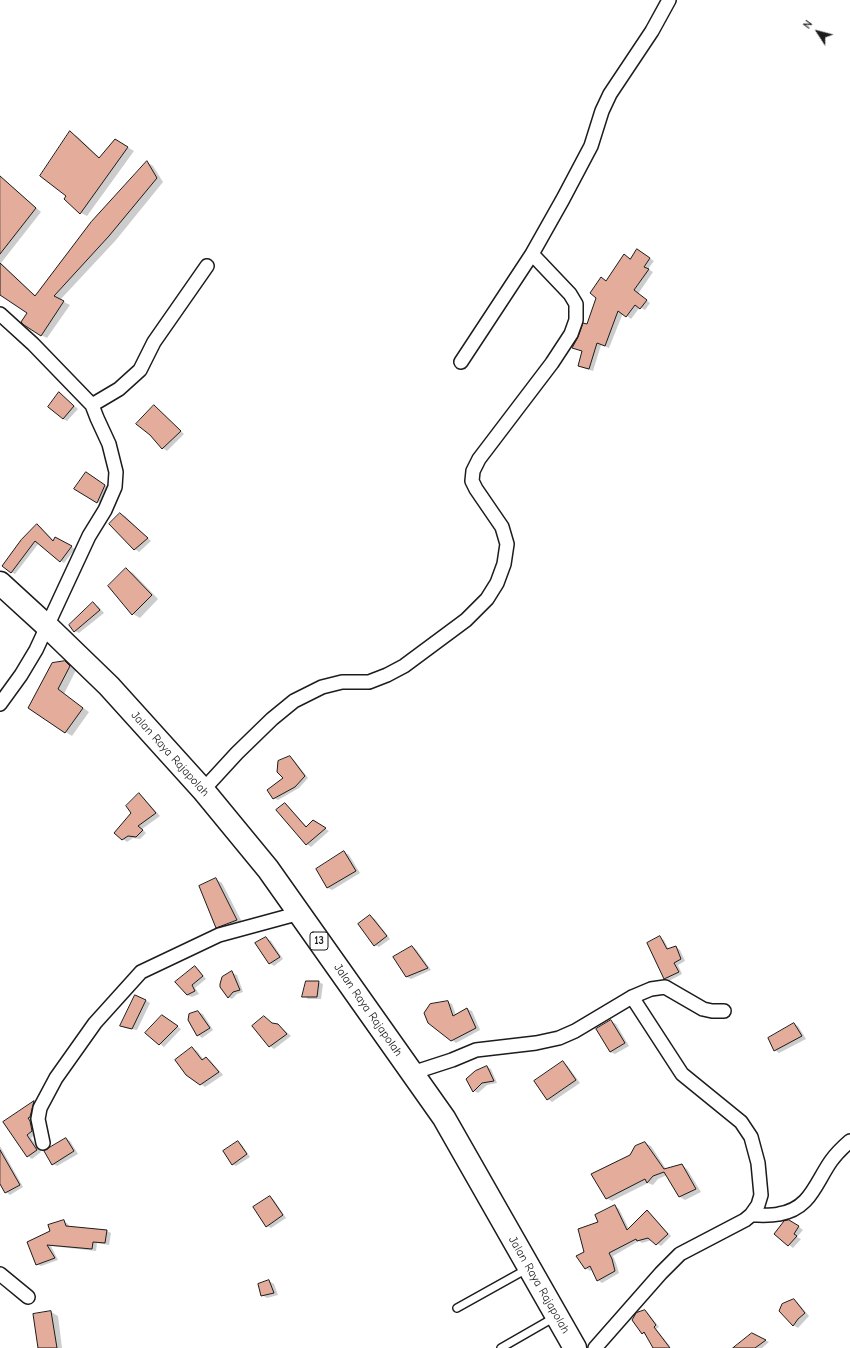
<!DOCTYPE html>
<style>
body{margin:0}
#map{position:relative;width:850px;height:1348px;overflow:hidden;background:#fff;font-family:"Comic Neue",sans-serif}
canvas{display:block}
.north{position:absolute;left:798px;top:12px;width:40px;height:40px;-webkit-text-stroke:3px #fff;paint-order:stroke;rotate:306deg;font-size:11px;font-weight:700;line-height:16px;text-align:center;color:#1c1c1c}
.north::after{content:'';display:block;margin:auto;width:14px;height:18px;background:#1c1c1c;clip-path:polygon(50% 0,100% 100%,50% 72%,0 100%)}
</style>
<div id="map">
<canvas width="850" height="1348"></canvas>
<div class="north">N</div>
</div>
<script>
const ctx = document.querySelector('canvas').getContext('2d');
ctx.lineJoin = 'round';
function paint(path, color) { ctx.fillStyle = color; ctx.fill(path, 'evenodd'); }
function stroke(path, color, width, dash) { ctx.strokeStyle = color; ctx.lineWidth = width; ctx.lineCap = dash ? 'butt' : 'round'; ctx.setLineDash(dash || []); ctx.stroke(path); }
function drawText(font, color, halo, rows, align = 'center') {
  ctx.font = font + ' "Comic Neue",sans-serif'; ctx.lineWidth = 3; ctx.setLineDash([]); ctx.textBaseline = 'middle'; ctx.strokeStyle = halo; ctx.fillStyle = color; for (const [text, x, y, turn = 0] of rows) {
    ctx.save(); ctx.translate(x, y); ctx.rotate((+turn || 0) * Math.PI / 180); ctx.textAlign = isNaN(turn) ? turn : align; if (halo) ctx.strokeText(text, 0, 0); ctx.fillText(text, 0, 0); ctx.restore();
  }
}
paint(new Path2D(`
 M70,133L77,136L100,158L115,140L134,151L87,216L81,213L68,196Z
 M147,162L153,166L163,182L116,240L60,300L70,305L47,338L41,335L29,313L0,294V178L6,181L41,212L1,263L36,296Z
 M641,253L654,261L648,269L653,272L638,294L650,303L645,310L640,307L631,319L623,313L609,348L601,345L593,371L583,368L579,366L583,352L573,347L587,325L606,282L631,260Z
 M63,396L78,409L67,421L63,419Z
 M154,406L158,409L184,434L167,451L163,448L150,435Z
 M90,476L109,488L101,504L75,488Z
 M120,514L125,516L151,541L139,552L135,549Z
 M38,525L41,527L54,541L56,538L75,549L64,563L39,543L15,574L11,572Z
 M126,569L133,573L158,599L140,618L133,614Z
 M93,604L98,606L104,613L79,633L75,631Z
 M65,662L76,670L64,694L89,712L72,736L29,708Z
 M290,757L294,760L308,778L299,788L278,800L274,798L284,779Z
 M139,794L143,797L160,816L142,829L146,833L140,839L133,838L127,842L123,839Z
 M285,804L289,807L307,827L313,821L329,831L311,847L307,844L278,810Z
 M344,852L349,855L360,873L332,890L328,888L317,869Z
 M215,879L222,883L243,924L223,931L217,927Z
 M370,916L375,919L390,939L379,947L375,945Z
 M266,938L271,941L283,959L274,966L270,963Z
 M660,938L664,940L669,950L676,947L680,950L685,961L678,965L682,974L669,981L665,978Z
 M412,947L416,949L431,970L411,979L407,977L395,957Z
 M195,967L199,970L206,979L195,988L199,994L192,997L187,995Z
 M232,973L237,975L243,992L237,994L232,999L228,997Z
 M318,982L323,984L321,999H308L304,996Z
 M145,1000L150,1003L137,1030L125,1028L121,1026Z
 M448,1002L452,1004L456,1015L467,1009L472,1011L480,1030L456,1043L452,1040Z
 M198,1012L203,1014L213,1030L202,1038L198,1035Z
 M264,1017L273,1024L278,1025L282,1028L291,1036L274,1049L270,1046Z
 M167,1019L181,1029L164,1047L146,1033Z
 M611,1021L616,1024L629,1046L615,1054L610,1052Z
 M794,1024L798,1026L806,1039L779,1053L775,1050Z
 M192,1048L197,1051L204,1060L206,1058L210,1060L223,1075L205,1087L201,1084Z
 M563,1063L567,1065L580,1083L552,1102L548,1099Z
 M487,1067L491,1069L497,1083L487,1085L478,1093L474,1091Z
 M34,1102L38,1104L34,1119L32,1121L34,1124L36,1133L31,1138L41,1152L32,1159L28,1156L4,1123Z
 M66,1139L70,1141L78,1154L57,1166L53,1164Z
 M238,1142L242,1145L250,1157L236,1166L232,1164Z
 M645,1143L651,1146L666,1169L682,1165L687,1169L701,1192L685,1200L680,1197L667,1175L658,1179L653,1185L648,1183L612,1201L606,1198Z
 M0,1146L23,1187L10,1195L6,1192L0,1182Z
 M270,1197L274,1200L286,1218L271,1228L267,1226Z
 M615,1206L619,1209L629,1229L647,1211L651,1214L671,1236L661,1246L652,1240L642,1243L639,1241L613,1256L616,1263L619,1273L602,1283L598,1280L592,1269L590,1271L586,1268L585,1253L599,1222Z
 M64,1221L68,1224L70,1227L107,1231L111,1233L109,1245L97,1243L96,1251L51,1246L58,1260L41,1266L37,1264L51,1231Z
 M794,1223L803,1230L797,1237L801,1239L793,1248L775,1234Z
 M269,1281L274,1284L278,1295L267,1298L262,1295Z
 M794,1300L798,1303L809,1316L798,1328L793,1325Z
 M645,1311L648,1313L659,1327L656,1329L670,1346L667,1348H654L646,1335L642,1333Z
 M51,1312L58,1316L62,1348H39Z
 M752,1334L769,1342L762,1348H735Z`), '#0003');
const building = new Path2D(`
 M70,131L99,158L115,139L128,147L80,214L64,199L66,196L40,176Z
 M147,161L157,178L109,236L54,296L64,301L41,336L24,325L21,322L27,313L0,295V263L35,296L91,222Z
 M0,176L36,208L0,254Z
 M637,249L650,258L644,267L649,269L634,290L647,300L640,309L635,305L626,317L618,311L605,346L597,343L589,369L578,366L582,351L572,348L578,337L583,323L587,324L596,298L590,293L601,277L606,281L624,254L630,259Z
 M59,392L74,406L63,419L48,407Z
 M154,405L181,431L162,449L150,435L136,424Z
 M86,472L105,485L97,503L74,489Z
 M120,513L148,538L134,550L109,524Z
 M37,524L53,541L55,537L72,546L60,562L35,541L11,573L2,566L21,540Z
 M126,568L152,595L132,615L108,586Z
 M93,602L100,610L74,632L69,625Z
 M65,661L70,666L58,689L83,708L65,733L28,708L52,663Z
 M290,756L305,776L295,787L273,799L267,790L283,778L277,772L278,761Z
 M139,793L156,813L138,826L143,830L136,837L128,836L122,840L114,833L131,813L126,806Z
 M285,803L306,827L313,820L326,828L306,845L276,810Z
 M344,851L356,871L327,888L316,869Z
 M216,878L237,920L216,928L199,886Z
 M370,915L387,936L374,946L358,924Z
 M660,936L667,949L676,946L681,959L674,963L679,972L664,979L647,943Z
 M266,937L280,957L269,964L255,943Z
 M412,946L428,968L406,977L393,957Z
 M195,966L203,976L192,985L195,991L187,995L175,982Z
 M232,971L240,990L233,992L228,998L220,987V984L222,977Z
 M306,981H319L317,997H302Z
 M135,995L146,1000L132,1029L120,1026Z
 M448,1001L453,1016L467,1008L476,1028L451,1041L428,1023L424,1013L430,1004Z
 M198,1011L210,1028L197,1036L188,1020L189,1014Z
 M162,1015L178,1026L159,1045L145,1033Z
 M264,1016L272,1023L278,1024L287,1034L269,1047L252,1026Z
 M611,1020L625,1043L610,1052L596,1029Z
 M794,1023L802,1036L774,1051L768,1038Z
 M192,1047L202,1060L206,1057L219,1072L200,1085L186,1075L175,1060Z
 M563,1061L576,1080L547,1100L534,1081Z
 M487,1066L494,1081L482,1083L473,1092L466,1079L475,1071Z
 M34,1101L30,1117L28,1118L30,1121L32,1131L27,1135L37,1150L27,1157L3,1122Z
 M66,1138L74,1151L52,1165L44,1151Z
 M238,1141L247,1154L232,1165L223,1151Z
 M645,1142L664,1169L682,1164L696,1189L679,1197L664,1172L653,1176L647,1183L645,1179L606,1199L591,1174L630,1155L635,1146Z
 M0,1150L20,1185L5,1193L0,1184Z
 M270,1196L283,1215L266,1227L253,1207Z
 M615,1205L627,1230L647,1210L668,1234L656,1245L648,1238L637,1241L636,1239L609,1253L612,1259L615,1271L597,1281L590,1266L585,1269L576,1256L584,1252L578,1229L598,1222L595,1215Z
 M64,1220L66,1226L107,1230L105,1243L93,1242L92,1249L47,1245L55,1258L36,1265L27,1242L50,1231L48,1225Z
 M789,1220L799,1226L794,1234L797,1236L788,1246L774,1234L784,1221Z
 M269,1280L274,1293L261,1296L258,1284Z
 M794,1299L805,1313L798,1319L793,1326L779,1311L782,1304Z
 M645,1310L656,1325L654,1327L670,1348H653L644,1332L642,1334L632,1320L636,1313Z
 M51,1311L57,1348H38L33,1314Z
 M752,1333L766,1340L755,1348H733Z`);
paint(building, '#e4ac9a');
stroke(building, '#1c1c1c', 1);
const lane = new Path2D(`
 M457,1308L527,1269
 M501,1348L555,1317`);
const street = new Path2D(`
 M0,314L33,344L92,405L97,418L109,444L116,472L115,487L105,510L89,536L36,650L21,675L0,704
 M461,362L532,254
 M92,405L119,389L140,370L154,342L207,266
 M203,790L237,753L272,719L294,701L322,687L342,682H369L387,675L404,666L466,620L487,599L497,583L504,564L507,544L502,527L476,489L472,481L473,471L479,459L552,363L571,334L576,320V304L570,294L532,254L563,199L591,146L602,111L610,94L652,31L669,0
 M412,1073L452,1060L476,1050L536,1043L559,1038L575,1031L632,997L651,989L665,987L703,1009L712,1011H724
 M43,1143L38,1119L40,1108L56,1078L95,1023L141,972L219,935L300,913
 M751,1215C760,1215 770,1216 779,1214C810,1209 815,1184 831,1161C836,1154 843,1147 850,1141
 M0,1274L28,1297
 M595,1348L661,1273L680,1254L745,1220L751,1215L758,1205L761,1195L758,1163L751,1137L741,1122L682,1074L632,997`);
const highway = new Path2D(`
 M0,583L48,627L109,686L203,790L268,869L444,1118L575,1348`);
stroke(lane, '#1c1c1c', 10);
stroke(street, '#1c1c1c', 16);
stroke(highway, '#1c1c1c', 25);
stroke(lane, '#fff', 7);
stroke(street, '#fff', 13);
stroke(highway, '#fff', 22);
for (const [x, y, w] of [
 [319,941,18]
]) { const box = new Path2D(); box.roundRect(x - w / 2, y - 9, w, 18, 3); ctx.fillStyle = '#fff'; ctx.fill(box); stroke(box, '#1c1c1c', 1); }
drawText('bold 11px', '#1c1c1c', null, [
 ["13",319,941]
]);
drawText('12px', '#1c1c1c', '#fff', [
 ["Jalan Raya Rajapolah",170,754,48],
 ["Jalan Raya Rajapolah",368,1010,55],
 ["Jalan Raya Rajapolah",539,1285,60]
]);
</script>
